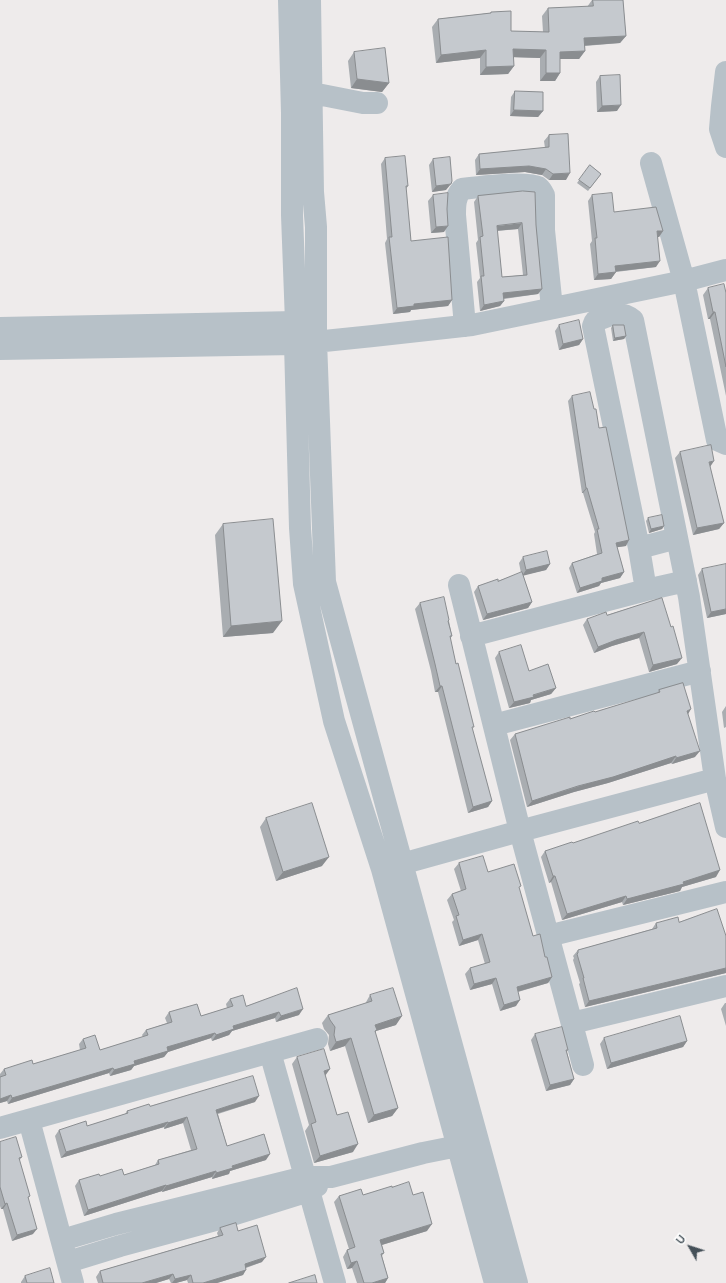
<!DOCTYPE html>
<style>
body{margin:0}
#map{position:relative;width:726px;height:1283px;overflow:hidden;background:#eeebeb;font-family:Cabin,sans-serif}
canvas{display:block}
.north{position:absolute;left:670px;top:1227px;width:40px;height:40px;-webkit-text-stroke:3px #fff;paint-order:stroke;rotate:309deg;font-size:11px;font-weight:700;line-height:16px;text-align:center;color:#455058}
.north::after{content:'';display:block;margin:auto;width:14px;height:18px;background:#455058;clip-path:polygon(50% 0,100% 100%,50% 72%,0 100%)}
</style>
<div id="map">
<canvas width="726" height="1283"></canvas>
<div class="north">U</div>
</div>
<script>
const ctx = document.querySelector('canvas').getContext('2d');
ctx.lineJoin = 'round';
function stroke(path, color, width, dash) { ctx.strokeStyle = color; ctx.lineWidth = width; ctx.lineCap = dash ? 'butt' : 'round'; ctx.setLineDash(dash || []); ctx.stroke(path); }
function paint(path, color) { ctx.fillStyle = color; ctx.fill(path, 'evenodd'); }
stroke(new Path2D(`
 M289,0L292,113V215L296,322L295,344L300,528L304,584L334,721L382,869L495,1283
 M310,0L313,192L316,227V341L325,582L517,1283
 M726,72L722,106L720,129L726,147
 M312,93L363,103H377
 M651,163L684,281L717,440L726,444
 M465,326L455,215C455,205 455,197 462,189C477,187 527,181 538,187C541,189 542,192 544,195V230L552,308
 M0,328L296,322L311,320
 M0,349L295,344L373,336L472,325L684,281L726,270
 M639,548L677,538
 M471,636L646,590L686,581
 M494,725L700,671
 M715,779L726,827
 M387,868L520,831L459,585
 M548,936L726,892
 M572,1023L726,986
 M270,1052L335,1283
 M583,1065L520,831L715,779L689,597L633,320C621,310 609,315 595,321L593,326L639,548L646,590
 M29,1120L73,1283
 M0,1128L317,1039
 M62,1240L116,1224L305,1177H331L423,1153L458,1146
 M68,1262L120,1246L216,1220L309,1191L317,1186`), '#b7c1c8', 22);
paint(new Path2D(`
 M592,0H623L626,36L620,43L585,46V51L579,59H560V73L555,81H540V58L513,57L514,66L508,74L480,75V58L436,63L432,27L438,19L490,13L491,12L511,31L543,32L542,16L548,8L587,7Z
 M354,52L389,83L382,92L351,88L348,61Z
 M600,76L617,111L597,112L596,82Z
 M515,91L543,111L538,117L510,116L511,97Z
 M549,135L566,180H549L542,175L525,172L476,175L475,160L479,154L545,148L544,141Z
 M385,158L408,186L406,189L411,241L452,300L448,306L411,310L410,312L393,314L385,243L387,239L381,164Z
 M433,159L446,190L432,192L429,165Z
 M590,165L601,174L588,191L577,183Z
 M433,195L444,232L431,233L428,201Z
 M592,195L614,212L663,231L659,237H658L656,267L616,272L611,279L594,280L590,244L592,241L588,201Z
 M478,196L536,225L542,289L538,294L504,299V301L500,306L480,311L477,282L480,278L476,243L478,240L474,202ZM518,229L523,275L502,277L497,231Z
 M708,288L726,293V396L710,319H708L703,295Z
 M559,325L583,339L579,345L559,350L555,331Z
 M613,325L626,336L624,339L613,341L611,328Z
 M572,396L594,409L599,428L626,546L617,547L624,572L620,578L601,583L599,586L577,593L569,568L572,563L597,554L594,534L595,532L583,493H582L568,401Z
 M680,452L710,467L724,523L719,529L693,535L675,458Z
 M648,518L664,526L662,529L649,533L646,521Z
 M223,524L273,633L223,637L215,535Z
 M523,557L550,564L546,570L523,575L532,602L528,608L483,620L474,592L478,586L498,581L521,573L519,563Z
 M702,569L726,614L707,618L698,575Z
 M662,598L677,664L649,672L639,638L612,646L594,653L583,625L587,619L607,615Z
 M420,603L449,621L452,636L450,639L472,729L492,801L488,807L468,813L438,692H435L431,671L415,609Z
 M499,652L556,688L551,694L531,700L530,703L509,708L495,658Z
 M659,690L688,714L695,757L672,764L671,763L608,783L574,792L527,807L510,740L515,734L595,712L657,693Z
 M726,706V728V727L724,728L722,712Z
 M266,818L322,866L276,881L260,827Z
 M639,823L716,877L682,887L680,891L623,905L622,902L562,920L551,882L549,883L541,857L545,851L573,843Z
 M459,863L488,872L519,889L533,936L545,957L552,977L548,983L518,992L516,1006L500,1011L492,984L470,990L465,974L470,968L485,964L478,940L459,946L452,922L454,920L447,900L452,894L461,891L454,869Z
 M679,922L726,936V973L585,1007L579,984L580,983L573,960L574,958L573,956L578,950L652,929L656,923Z
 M370,995L396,1025L376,1031L375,1033L398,1108L392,1116L368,1123L345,1046L330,1051L328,1044L329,1035L324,1029L322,1023L328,1015L365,1004Z
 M230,999L246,1006L299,1015L276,1022L275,1018L232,1031L229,1035L212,1041L211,1038L168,1052L164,1057L134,1066L131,1070L110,1076L109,1073L8,1104L7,1101L0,1103V1074L4,1069L33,1064L80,1050L79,1044L83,1039L100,1050L143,1037L142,1035L146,1030L167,1023L165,1018L169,1012L201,1016L227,1008L226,1004Z
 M725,1003H726V1026L721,1009Z
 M535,1034L568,1050L567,1052L574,1079L570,1085L546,1091L531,1040Z
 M604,1038L687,1041L683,1047L607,1069L600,1044Z
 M297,1057L325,1076L337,1115L353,1152L314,1163L305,1131L309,1125L292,1064Z
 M255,1102L218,1114L227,1146L266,1160L230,1171L229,1174L212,1179V1177L162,1192V1191L84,1216L75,1186L79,1180L100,1176L124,1175L155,1165L158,1160L191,1150L183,1123L164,1129V1127L61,1158L55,1136L59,1130L87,1126L125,1114L127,1111L150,1106Z
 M0,1142L22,1157L19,1161L30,1196L28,1198L33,1234L12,1241L3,1209H1L0,1206Z
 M392,1187L413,1195L427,1231L382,1245L384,1253L382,1256L388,1278L385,1283H357L352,1268L347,1269L343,1257L347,1250L349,1249L334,1202L339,1196L363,1195Z
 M220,1228L238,1231L262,1262L246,1268L243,1275L217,1283H188L187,1280L176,1283H171L169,1279L156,1283H98L96,1277L100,1271L218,1236L217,1233Z
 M25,1276L54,1283H21V1282Z`), '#a9adb1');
paint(new Path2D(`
 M626,36L620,43L579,46L584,38Z
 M513,49L546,50L540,58L508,57Z
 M486,50L480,58L436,63L441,55Z
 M585,51L579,59H555L560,52Z
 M514,66L508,74L480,75L486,67Z
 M546,73H560L555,81H540Z
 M357,79L389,83L382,92L351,88Z
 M621,105L617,111L597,112L602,106Z
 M514,110L543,111L538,117L510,116Z
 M529,166L546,169L542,175L525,172L476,175L480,169Z
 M570,173L566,180H549L553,174Z
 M451,184L446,190L432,192L436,186Z
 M522,223L518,229L493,231L497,226Z
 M448,226L444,232L431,233L436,227Z
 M657,231H663L659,237H653Z
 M660,261L656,267L611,272L615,266Z
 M616,272L611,279L594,280L598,274Z
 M542,289L538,294L499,299L503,293Z
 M452,300L448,306L411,310L410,312L393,314L397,308L414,304Z
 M504,301L500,306L480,311L484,305Z
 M713,312H715L710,319H708Z
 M626,336L624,339L613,341L615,338Z
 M583,339L579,345L559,350L563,344Z
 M714,461L710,467L709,462Z
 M586,488H587L583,493H582Z
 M724,523L719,529L693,535L697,528Z
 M664,526L662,529L649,533L651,529Z
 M629,540L626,546L612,548L616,543Z
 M550,564L546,570L522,576L526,570Z
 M624,572L620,578L601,583L599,586L577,593L580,588L602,578Z
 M532,602L528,608L483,620L487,614Z
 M726,609V614L707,618L711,612Z
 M282,621L273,633L223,637L231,626Z
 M644,632L639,638L612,646L594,653L598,647L616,640Z
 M682,658L677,664L649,672L653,665Z
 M440,686H442L438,692H435Z
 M556,688L551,694L531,700L530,703L509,708L514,702Z
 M691,709L687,716V711Z
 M700,751L695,757L672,764L676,758Z
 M676,756L671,763L608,783L574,792L527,807L532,801Z
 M492,801L488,807L468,813L473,807Z
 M329,857L322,866L276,881L283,872Z
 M720,870L716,877L682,887L680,891L623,905L627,899Z
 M553,876H555L551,882L549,883Z
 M626,896L622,902L562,920L567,914Z
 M482,934L478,940L459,946L463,940Z
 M726,968V973L585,1007L589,1001Z
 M552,977L548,983L513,993L517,987Z
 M496,978L492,984L470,990L474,984Z
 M520,1000L516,1006L500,1011L504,1005Z
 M303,1009L299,1015L276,1022L281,1016Z
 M279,1012L275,1018L232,1031L229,1035L212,1041L216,1035L233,1026Z
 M402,1016L396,1025L376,1031L371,1039L375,1025Z
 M215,1033L211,1038L168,1052L164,1057L134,1066L131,1070L110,1076L114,1070L167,1047Z
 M351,1038L345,1046L330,1051L336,1042Z
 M687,1041L683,1047L607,1069L611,1063Z
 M113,1068L109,1073L8,1104L12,1098Z
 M330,1069L325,1076L324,1071Z
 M574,1079L570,1085L546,1091L550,1085Z
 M11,1095L7,1101L0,1103V1099Z
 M259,1096L255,1102L212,1115L216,1110Z
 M398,1108L392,1116L368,1123L374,1115Z
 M187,1117L183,1123L164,1129L168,1123Z
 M168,1122L164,1127L61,1158L66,1152Z
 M358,1144L353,1152L314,1163L320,1156Z
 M270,1154L266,1160L230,1171L229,1174L212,1179L216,1173L232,1166Z
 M216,1171L212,1177L162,1192L166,1186Z
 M166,1185L162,1191L84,1216L88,1210Z
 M7,1203L3,1209H1L5,1204Z
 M432,1224L427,1231L375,1247L380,1240Z
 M37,1229L33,1234L12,1241L17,1235Z
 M266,1257L262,1262L241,1269L245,1264Z
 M357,1261L352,1268L347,1269L351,1263Z
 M246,1270L243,1275L217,1283H203Z
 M173,1274L169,1279L156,1283H142Z
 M191,1275L187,1280L176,1283H172L175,1279Z
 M388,1278L385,1283H372Z`), '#8a8d90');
const building = new Path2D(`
 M593,0H623L626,36L584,38L585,51L560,52V73H546V50L513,49L514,66L486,67V50L441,55L438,19L491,13V12L511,11V31L549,32L548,8L593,6Z
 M385,48L389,83L357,79L354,52Z
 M620,75L621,105L602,106L600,76Z
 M515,91L543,92V111L514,110Z
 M568,134L570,173L553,174L546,169L529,166L480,169L479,154L549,147V135Z
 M405,156L408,186H406L411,241L448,237L452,300L414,304V306L397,308L389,237H392L385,158Z
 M450,157L452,181L451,184L436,186L433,159Z
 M590,165L601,174L590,188L579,180Z
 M523,191L535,192L536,225L542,289L503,293L504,301L484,305L481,276H484L480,237L483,236L478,196ZM522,223L527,275L502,277L497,226Z
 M448,193L447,209L448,226L436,227L433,195Z
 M612,193L614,212L656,207L663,231H657L660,261L615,266L616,272L598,274L595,238H597L592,195Z
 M724,284L726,293V367L715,312H713L708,288Z
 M579,320L583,339L563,344L559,325Z
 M613,325H624L626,336L615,338Z
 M590,392L594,409H596L599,428L606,427L629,540L616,543L624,572L602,578V581L580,588L572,563L602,553L597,529H599L587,488H586L572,396Z
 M711,445L714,461L709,462L724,523L697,528L680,452Z
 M662,515L664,526L651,529L648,518Z
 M273,519L282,621L231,626L223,524Z
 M547,551L550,564L526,570L523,557Z
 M726,564V609L711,612L702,569Z
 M522,572L532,602L487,614L478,586L498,579V581Z
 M444,597L449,620L448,621L452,636H450L456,664L458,663L474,727H472L492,801L473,807L442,686H440L435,664L420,603Z
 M662,598L671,627L673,626L682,658L653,665L644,632L616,640L598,647L587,619L606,612L607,615Z
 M521,645L529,671L548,664L556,688L533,695L534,697L514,702L499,652Z
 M683,683L691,709L687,711L700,751L676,758V756L613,777L578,786L532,801L515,734L570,717V719L594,711L595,712L660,692L659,690Z
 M312,803L329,857L283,872L266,818Z
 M700,803L720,870L683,882L684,884L627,899L626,896L567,914L555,876H553L545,851L572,842L573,843L638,821L639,823Z
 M483,856L488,872L514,864L521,886L519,887L533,936L540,934L545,957H547L552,977L517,987L520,1000L504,1005L496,978L474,984L470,968L490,962L482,934L463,940L456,916L459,915L452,894L466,889L459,863Z
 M717,909L726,936V968L589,1001L583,978H584L577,954L578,953V950L657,928L656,923L678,917L679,922Z
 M297,988L303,1009L281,1016L279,1012L233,1026L234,1029L216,1035L215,1033L167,1047L168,1051L134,1061L135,1064L114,1070L113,1068L12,1098L11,1095L0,1099V1077L6,1075L4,1069L32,1060L33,1064L86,1048L83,1039L95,1035L100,1050L148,1035L146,1030L172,1022L169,1012L197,1004L201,1016L233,1006L230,999L243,995L246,1006Z
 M393,988L402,1016L375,1025L377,1030L375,1031L398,1108L374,1115L351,1038L336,1042L334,1035L335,1027L330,1020L328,1015L372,1001L370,995Z
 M680,1016L687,1041L611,1063L604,1038Z
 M562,1027L568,1050H566L574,1079L550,1085L535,1034Z
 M324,1049L330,1069L324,1071L337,1115L348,1112L358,1144L320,1156L311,1124L316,1122L297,1057Z
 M253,1076L259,1096L216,1110L227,1146L264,1134L270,1154L232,1166L233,1168L216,1173V1171L166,1186V1185L88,1210L79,1180L99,1174L100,1176L122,1169L124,1175L159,1164L158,1160L197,1149L187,1117L168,1123V1122L66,1152L59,1130L86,1121L87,1126L128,1113L127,1111L149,1104L150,1106Z
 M16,1137L22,1157L19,1158L30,1196L28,1197L37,1229L17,1235L7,1203L5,1204L0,1187V1142Z
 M409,1182L413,1195L423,1192L432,1224L380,1240L384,1253L381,1254L388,1278L372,1283H364L357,1261L351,1263L347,1250L355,1247L339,1196L361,1189L363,1195L392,1186V1187Z
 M236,1223L238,1231L257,1225L266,1257L245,1264L246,1270L203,1283H193L191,1275L175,1279L173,1274L142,1283H103L100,1271L223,1235L220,1228Z
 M50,1268L54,1283H27L25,1276Z
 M315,1275L317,1283H289Z`);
paint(building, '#c5c9ce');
stroke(building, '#8a8d90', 1);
</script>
